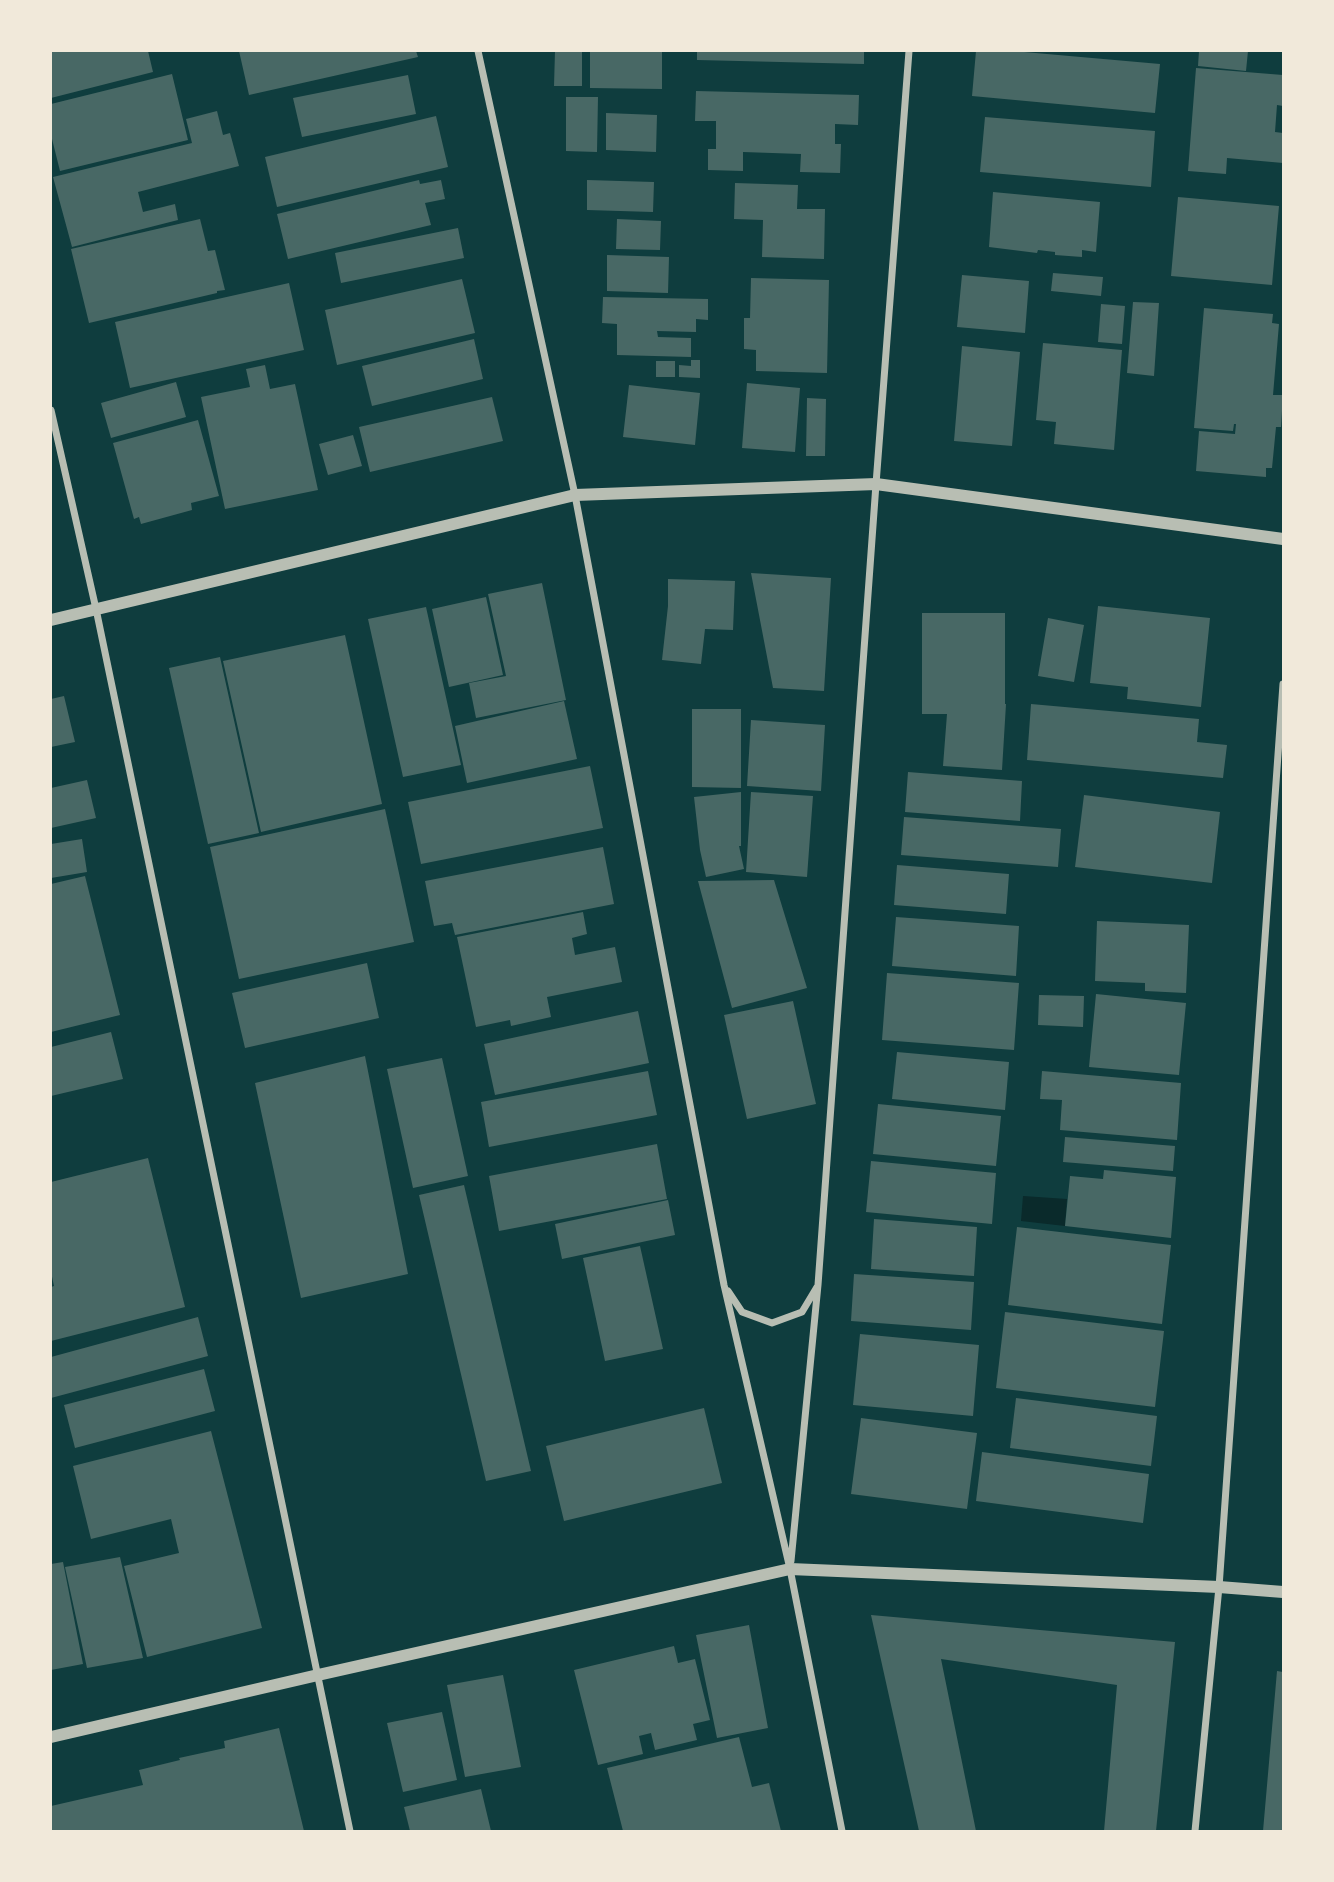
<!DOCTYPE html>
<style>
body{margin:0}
#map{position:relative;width:1334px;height:1882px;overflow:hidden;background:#0f3d3e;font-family:Poppins,sans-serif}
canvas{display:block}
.frame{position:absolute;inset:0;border:52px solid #f1e9da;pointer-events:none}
</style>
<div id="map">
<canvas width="1334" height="1882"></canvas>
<div class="frame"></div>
</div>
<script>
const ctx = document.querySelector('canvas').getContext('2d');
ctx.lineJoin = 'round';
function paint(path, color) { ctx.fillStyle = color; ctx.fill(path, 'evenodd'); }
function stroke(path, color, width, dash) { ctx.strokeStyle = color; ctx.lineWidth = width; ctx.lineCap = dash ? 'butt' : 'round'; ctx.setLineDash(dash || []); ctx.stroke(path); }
paint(new Path2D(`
 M1023,1196L1067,1199L1065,1226L1021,1221Z`), '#0a2a2b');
paint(new Path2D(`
 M51,51H148L153,72L51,98Z
 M239,51H416L418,57L249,95Z
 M555,51H582V86H554Z
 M590,51H662V89L590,88Z
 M697,51H864V64L697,60Z
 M976,51H1013L1160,64L1155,113L972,96Z
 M1199,51H1248L1246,71L1198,66Z
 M1196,68L1283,75V106L1277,105L1275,132L1283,133V163L1227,158L1226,174L1188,171Z
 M172,74L188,140L60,171L51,135V104Z
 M408,75L416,114L302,137L293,98Z
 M696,91L859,95L858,125L835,124V144H841L840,173L800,172L801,154L743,152V171L708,170V149H716V121H695Z
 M566,97H598L597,152L566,151Z
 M217,111L223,135L230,133L239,166L138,192L143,212L175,204L178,220L72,247L53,177L192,143L186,119Z
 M606,113L657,115L656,152L606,150Z
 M436,116L448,167L277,207L265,157Z
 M985,117L1155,131L1151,187L980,172Z
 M419,180L420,184L441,180L445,199L425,203L431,225L288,259L277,214Z
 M587,180L654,182L653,212L587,210Z
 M735,183L798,185L797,209H825L824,259L762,257L763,220L734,219Z
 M993,192L1100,202L1096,252L1082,250V257L1055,255V252L1038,250L1037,253L989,247Z
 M1178,197L1279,206L1272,285L1171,276Z
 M200,219L208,251L215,250L225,290L217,291V293L89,323L71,249Z
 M617,219L661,221L660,250L616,249Z
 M458,228L464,258L341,283L335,253Z
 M607,255L669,257L668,293L607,291Z
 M1053,273L1103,277L1101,296L1051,291Z
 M962,275L1029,281L1025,333L957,327Z
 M751,278L829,280L827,373L756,371V350L744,349V318H750Z
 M462,279L475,333L337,365L325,310Z
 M289,283L304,350L130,388L115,322Z
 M603,297L708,299V320L696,319V332L657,331L658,337L691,338V357L617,355V324L602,323Z
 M1133,302L1159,303L1154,376L1127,373Z
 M1101,304L1125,306L1122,344L1098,342Z
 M1204,308L1273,314L1272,323L1279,324L1273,395H1283L1281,427H1276L1272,468H1266V477L1196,471L1199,431L1235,434L1236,424H1234L1233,431L1194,428Z
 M474,339L483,379L372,406L362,366Z
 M1043,343L1122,350L1114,450L1054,444L1056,422L1036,420Z
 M962,346L1020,352L1012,446L954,441Z
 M691,360H700V378L679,377V365L691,366Z
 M656,361H675V377H656Z
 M265,365L270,389L295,384L318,490L225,509L201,397L250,387L246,369Z
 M176,382L186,417L111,438L101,403Z
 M747,383L800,388L795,452L742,448Z
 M629,385L700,393L695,445L623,437Z
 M492,397L503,441L370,472L359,427Z
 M807,398L826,399L825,456H806Z
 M198,420L219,496L191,503L192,510L141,524L139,517L134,519L113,443Z
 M353,435L362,466L328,475L319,444Z
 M751,573L831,578L824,691L773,688Z
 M668,579L735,581L733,630L705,629L701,664L662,660L668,606Z
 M542,583L566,700L476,718L469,683L506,676L488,594Z
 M486,597L503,675L449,687L432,609Z
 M1098,606L1210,618L1201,707L1127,699L1128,687L1090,683Z
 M426,607L461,765L403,777L368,619Z
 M922,613H1005V704H1006L1002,770L943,766L947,714H922Z
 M1048,618L1084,625L1074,682L1038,676Z
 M345,635L382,804L261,832L223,661Z
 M220,657L259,833L208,844L169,668Z
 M64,696L75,742L51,747V699Z
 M564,701L577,759L467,783L455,726Z
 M1031,704L1199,719L1197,742L1227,745L1223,778L1027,760Z
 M692,709H741V788L692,787Z
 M751,720L825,725L821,791L747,786Z
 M590,766L603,828L421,864L408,802Z
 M908,772L1022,781L1020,821L905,812Z
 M87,780L96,818L51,828V788Z
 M741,792V846H739L744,869L706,877L700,850L694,797Z
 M751,792L813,796L807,877L746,872Z
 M1084,795L1220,812L1212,883L1075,867Z
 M385,809L414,942L239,979L210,847Z
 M904,817L1061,829L1058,867L901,855Z
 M82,839L87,872L51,878V844Z
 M603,847L614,904L455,935L452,923L434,926L425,881Z
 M897,865L1009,874L1006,914L894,905Z
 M85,876L120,1015L51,1032V884Z
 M774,880L807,988L732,1008L698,881Z
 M583,912L587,934L572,938L575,955L615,947L622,982L547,997L551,1017L511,1026L510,1020L476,1027L457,937Z
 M896,917L1019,926L1016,976L892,966Z
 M1097,921L1189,925L1186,993L1145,991V983L1095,981Z
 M367,963L379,1018L245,1048L232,993Z
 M887,973L1019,983L1014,1050L882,1040Z
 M1096,994L1186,1003L1179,1075L1089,1067Z
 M1039,995L1084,996L1083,1027L1038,1025Z
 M793,1001L816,1104L747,1119L724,1015Z
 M638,1011L649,1063L495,1095L484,1044Z
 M111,1032L123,1079L51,1096V1047Z
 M897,1052L1009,1062L1005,1110L892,1099Z
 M365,1056L408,1274L301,1298L255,1083Z
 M442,1058L468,1176L413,1188L387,1069Z
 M648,1071L657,1115L489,1147L481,1102Z
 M1042,1071L1181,1083L1177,1140L1060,1130L1062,1100L1040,1099Z
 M878,1104L1001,1116L996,1166L873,1154Z
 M1065,1137L1175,1146L1173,1171L1063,1162Z
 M657,1144L667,1199L499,1231L489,1176Z
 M148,1158L185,1307L51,1341V1287L54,1286L51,1272V1182Z
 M871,1161L996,1173L992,1224L866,1212Z
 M1104,1170L1176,1177L1171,1238L1065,1226L1070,1176L1103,1179Z
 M464,1185L531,1471L486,1481L419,1195Z
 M668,1200L675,1235L562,1259L555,1224Z
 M874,1219L977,1227L974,1276L871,1269Z
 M1017,1227L1171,1245L1162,1324L1008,1305Z
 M640,1246L663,1349L605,1361L583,1258Z
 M854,1274L974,1282L971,1330L851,1321Z
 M1005,1312L1164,1331L1155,1407L996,1388Z
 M198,1317L208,1356L51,1398V1357Z
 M860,1334L979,1345L973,1416L853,1405Z
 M204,1369L215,1411L75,1448L64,1405Z
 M1016,1398L1157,1416L1151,1466L1010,1448Z
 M704,1408L722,1483L564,1521L546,1446Z
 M861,1418L977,1433L967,1509L851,1494Z
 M211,1431L262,1628L147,1657L124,1566L179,1553L171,1519L91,1539L73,1466Z
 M982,1452L1149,1474L1143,1523L976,1501Z
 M120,1557L143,1658L87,1668L65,1567Z
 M63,1562L83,1664L51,1670V1564Z
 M871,1615L1175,1642L1156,1831H1104L1117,1685L941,1659L976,1831H919Z
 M749,1625L768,1728L717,1738L696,1635Z
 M674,1646L678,1663L695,1659L710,1720L693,1724L697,1740L655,1750L651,1733L639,1736L643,1754L598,1765L574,1670Z
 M1277,1671L1283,1672V1831H1263Z
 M503,1675L521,1767L465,1777L447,1685Z
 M442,1712L457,1780L403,1792L387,1723Z
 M279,1728L304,1831H51V1806L143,1785L139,1770L180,1760L179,1758L225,1748L224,1741Z
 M739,1737L752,1787L769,1783L781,1831H623L607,1768Z
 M481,1789L491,1831H410L404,1807Z`), '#486865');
stroke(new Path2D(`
 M478,51L575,495L724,1285L790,1569L842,1831
 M51,410L96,609L350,1831
 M728,1291L742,1312L772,1323L802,1312L817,1287
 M791,1561L818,1285L876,484L909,51
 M1195,1831L1219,1587L1283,684`), '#b8beb3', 7);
stroke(new Path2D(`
 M51,620L575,495L876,484L1283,539
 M51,1737L318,1675L790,1569L1219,1587L1283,1592`), '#b8beb3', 12);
</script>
